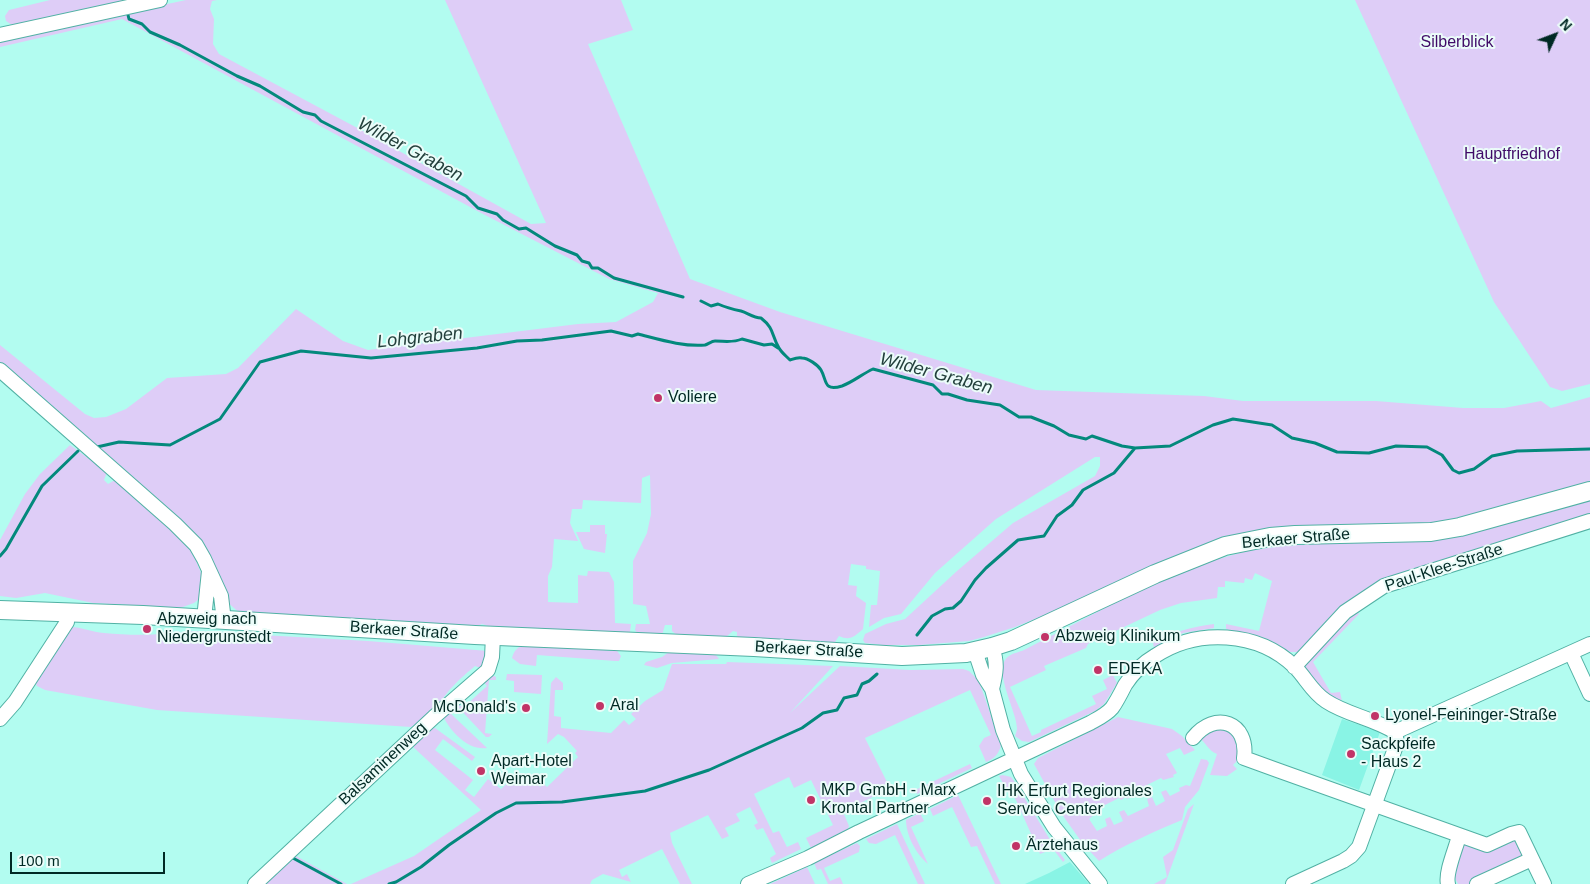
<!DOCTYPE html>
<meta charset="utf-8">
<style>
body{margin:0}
#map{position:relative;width:1590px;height:884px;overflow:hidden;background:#b2fcf0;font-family:Helvetica,sans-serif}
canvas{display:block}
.north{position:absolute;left:1530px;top:10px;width:50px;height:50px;-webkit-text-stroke:4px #ebfcf9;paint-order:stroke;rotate:47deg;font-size:14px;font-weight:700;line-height:20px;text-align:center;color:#002924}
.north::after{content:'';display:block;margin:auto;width:18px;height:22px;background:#002924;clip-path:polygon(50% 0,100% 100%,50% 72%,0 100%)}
.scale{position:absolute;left:10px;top:852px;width:155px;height:22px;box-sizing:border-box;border:2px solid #002924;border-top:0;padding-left:6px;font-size:15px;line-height:18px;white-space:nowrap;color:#002924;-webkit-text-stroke:4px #ebfcf9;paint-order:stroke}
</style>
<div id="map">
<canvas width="1590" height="884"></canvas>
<div class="north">N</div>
<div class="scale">100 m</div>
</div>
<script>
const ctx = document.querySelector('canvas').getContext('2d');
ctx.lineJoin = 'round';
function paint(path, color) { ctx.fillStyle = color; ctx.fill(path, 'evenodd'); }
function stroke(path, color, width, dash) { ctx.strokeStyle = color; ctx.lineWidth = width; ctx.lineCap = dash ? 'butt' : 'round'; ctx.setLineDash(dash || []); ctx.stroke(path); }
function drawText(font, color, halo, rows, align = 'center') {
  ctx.font = font + ' Helvetica,sans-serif'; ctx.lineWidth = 4; ctx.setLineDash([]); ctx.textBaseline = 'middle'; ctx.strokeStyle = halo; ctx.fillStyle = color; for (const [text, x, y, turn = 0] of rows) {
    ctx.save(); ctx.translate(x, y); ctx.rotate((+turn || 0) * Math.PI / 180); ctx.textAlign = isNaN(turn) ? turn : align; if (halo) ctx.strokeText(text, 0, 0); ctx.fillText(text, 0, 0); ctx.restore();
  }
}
paint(new Path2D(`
 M1342,719L1380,732L1359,790L1322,775Z
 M1070,862L1089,884H1025L1049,873Z`), '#89f4e5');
paint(new Path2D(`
 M50,0H129L15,27L6,21L5,16L9,10Z
 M186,0H217L212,1L210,9L214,19L213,44L219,54L363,131L531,224L546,223L445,0H621L633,30L588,44L690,279L780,312L1036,390L1204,396L1243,401H1376L1463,408H1504L1541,401L1551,408L1590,397V483L1455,521L1420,526L1377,528L1315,526L1255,531L1015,627L984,637L969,641L920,645H883L865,643L863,640L865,634L886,624L905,619L957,571L1013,523L1095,476L1100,466V457H1095L996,519L935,573L901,614L884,618L869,627L871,605H877L880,571L866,569V566L851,564L848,585L857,586L856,596L866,603L863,629C854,637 850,641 839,636L835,642L831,643L740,639L737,637V632L733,631L726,637L678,636L672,631V625H665L662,635L638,634L635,630L636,624H650L646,606L633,604V561L647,533L651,514L650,475L642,478L641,503L583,500L582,509H572L570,523L578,541L554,539L552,567L548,576V602L578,603V575L587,576L588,571L609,572L614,582L615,623L631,624L630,632L628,634L491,627L482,624L478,626L242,615L226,601L205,547L195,535L0,362V345L85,414L94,418L106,417L126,409L167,378L226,374L238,368L296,309L343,341L368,350L578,324L616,322L653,302L658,293L609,279L483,214L122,19L0,47V40Z
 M1355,0H1590V384L1562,391L1550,387L1494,302Z
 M70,445L107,472L104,480L108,484L115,480L168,526L193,553L203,578L199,599L194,603L180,608L93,603L45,593L16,598L0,596V540L25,494L40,474Z
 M1590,497V517L1370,588L1302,652H1290L1266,639L1226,629V624L1259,631L1272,581L1255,573L1252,580L1245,578L1244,583L1225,581V587H1218L1217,598L1181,603L1160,610L1088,644L1086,648L1044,666L1046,670L1010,687L1032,736L1041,732V730L1096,704L1092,696L1107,689L1103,680L1113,675L1117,683L1104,704L1095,711L1029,742L1022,741L1015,736C1016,733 1017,731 1017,728C1017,711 991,668 1009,656C1013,653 1020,652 1024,650L1157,581L1204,563L1247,551L1282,546L1332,543Z
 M590,525H605V534H607L605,553L584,549L576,532H590Z
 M1355,609L1359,614L1313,662L1331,693L1340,692L1342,701L1326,695L1305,667L1306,662Z
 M1214,624V628L1183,633L1154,648L1153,643C1174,632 1190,627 1214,624Z
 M70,627C82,627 92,632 104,633C134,636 163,635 193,631L368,641L488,651L483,669L475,666C462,677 441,695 437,711L411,727L157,710L45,690L37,686L35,682Z
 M524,645L617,651L621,656L619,661H615L537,655L536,666L520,664L512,658C514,651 517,647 524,645Z
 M669,652L716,655L719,659L672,663L657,668L644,665L646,662L662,657Z
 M727,662L833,666L790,713L840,666L910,670L963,669L969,671L979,681L1001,745C999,754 994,759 986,762L979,746L984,738L991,735L970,690L865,738L890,788L843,812L849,826L848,829L811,848L806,838L833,825L811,780L794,788L789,777L754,794L773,833L779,831L787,847L798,842L801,849L772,863L770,858L776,854L763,828L757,830L754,825L758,823L750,807L736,814L740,821L725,828L729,836L722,839L708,815L670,833L672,843L692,884H680L662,849L619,870L622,877L627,874L631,882L603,874L592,880L590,884H351L414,856L481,810L411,745L430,729L435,728L475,757L472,761L443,739L435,750L473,780L465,790L474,797L488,779L501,789L512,779L516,782L521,776L530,774L540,787L544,784L547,787L578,757L575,753L577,751L564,737L558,734L547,744L551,683L556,677L563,683V690H555L554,716L561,717V728L611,733L624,720L629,725L636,719L631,714L645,701L663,690L672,664H726Z
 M507,674L542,675L541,694L514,692V681L506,680Z
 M492,675L496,677V680H489L485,733L492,734L489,737H486L456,705L458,703L463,708L487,686L483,681Z
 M449,712L487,748C469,751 451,732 444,718Z
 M1118,717L1172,729L1182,736L1195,750L1184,755L1180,748L1166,754L1177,773L1173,775L1174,777L1163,780L1161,778L1141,788V790L1136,792L1137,794L1127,799L1126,797L1121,800L1119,798L1099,808V810L1094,812L1095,814L1089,819L1097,831L1107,826L1105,819L1110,817L1114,825L1123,821L1119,812L1124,810L1128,816L1149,806L1147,799L1152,797L1156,806L1165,801L1161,792L1166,790L1170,796L1180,791L1179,788L1186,785L1190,786L1201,759L1207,760L1209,763L1199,790L1185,807L1182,820C1153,832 1126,844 1099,861L1083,844L1061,813L1034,764L1038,758Z
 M1212,726L1237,733L1238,760L1233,765L1237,769L1227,776L1210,775L1217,754C1208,751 1206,742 1198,737Z
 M970,764L972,768L917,794L915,790Z
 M1003,775L1011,777L1014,781L1049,838L1065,860L1063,862L1053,849L1040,854L1016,800L1005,787L999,776Z
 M958,795L1001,884H995L977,846L971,847L952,807L933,816L930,809Z
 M1194,804L1165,884H1154L1167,877L1163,857L1173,850L1188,809Z
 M920,813L924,821L911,827L928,864C916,854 906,835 906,820Z
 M897,824L925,884H918L895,835L876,844L869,843L866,839Z
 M1514,838L1527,857L1469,884H1458L1453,874L1463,842Z
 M857,843L860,846L859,852L824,868L830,881L840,877L843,884H828L821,869L817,870L814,863Z
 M285,850L347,884H249Z
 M807,867L815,884H770Z`), '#decdf7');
stroke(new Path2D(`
 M128,15L129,19L142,24L150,32L180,45L237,76L260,86L303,112L315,115L321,121L466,196L478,208L497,214L503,220L519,229L526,228L555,246L577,255L582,261L589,263L592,268H598L614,278L683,297
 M701,301L711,306L718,304C727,308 731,309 741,311C748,313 753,318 761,318C775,329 771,335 779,348C781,352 786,356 790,360C793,359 798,357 802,358C808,358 818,365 821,370C827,380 823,392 842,386C853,382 862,374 873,369L933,385L942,394H948L967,400L1000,405L1019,417H1031L1054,426L1069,435L1086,439L1092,436L1122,446L1135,448L1170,446L1213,425L1233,419L1272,425L1292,438L1315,443L1337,452L1369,453L1396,446L1427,447L1442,455L1453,470L1459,473L1474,469L1492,456L1517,451L1590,449
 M97,447L119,442L170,445L220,419L260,362L301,351L371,358L477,348L517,341L542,340L611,331L632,336L638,334C658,339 683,347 705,345C708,344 712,341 715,341C725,341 733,343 742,339L764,345L772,344L778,348
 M0,556L6,549L42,486L78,451
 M917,635L932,616L945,609L953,608L961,601L975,580L986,568L1018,540L1044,536L1057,516L1072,505L1083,490L1114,473L1135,448
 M291,857L341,884
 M389,884L396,882L421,867L449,845L496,813L516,803L562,802L645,791L709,770L802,728L823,713L837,710L844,698L857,695L862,684L869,681L877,674`), '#03897c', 3);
const minor = new Path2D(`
 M0,35L160,0
 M0,370L175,524L196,545L204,559L221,596L224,621
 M204,619L209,571
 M975,651L983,675L992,689L1003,730L1021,774L1054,827L1100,884
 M1571,653L1590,694
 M1294,667L1345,612L1384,586L1590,521
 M992,689C996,673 998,663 992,647
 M0,719L15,702L67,622V612
 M1395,732L1590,644
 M1193,738C1215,710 1249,722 1244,758L1277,770L1487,845L1511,834L1519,832L1544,884
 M255,884L434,717L488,670L492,657L493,636
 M748,884L808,858L859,832L1090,723C1097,719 1106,715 1112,708C1117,701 1121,693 1125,685C1132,674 1143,663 1155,656C1197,628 1258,631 1295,667C1306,678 1312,692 1326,701C1347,715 1373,718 1395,732L1397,743L1359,847L1351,856L1343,861L1293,884
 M1448,884C1445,873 1456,848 1459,836
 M1477,884L1532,859`);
const major = new Path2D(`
 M0,610L143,615L475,635L754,647L902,656L966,653L992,647L1011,641L1155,574L1225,546L1270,537L1295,535L1431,532L1460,527L1590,491`);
stroke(minor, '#51b1a4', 16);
stroke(major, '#51b1a4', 20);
stroke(minor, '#fff', 14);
stroke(major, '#fff', 18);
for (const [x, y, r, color] of [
 [658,398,5,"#c13467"],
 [147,629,5,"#c13467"],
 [1045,637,5,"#c13467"],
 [1098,670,5,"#c13467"],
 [600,706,5,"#c13467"],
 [526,708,5,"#c13467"],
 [1375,716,5,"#c13467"],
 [1351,754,5,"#c13467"],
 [481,771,5,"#c13467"],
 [811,800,5,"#c13467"],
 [987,801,5,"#c13467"],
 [1016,846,5,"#c13467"]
]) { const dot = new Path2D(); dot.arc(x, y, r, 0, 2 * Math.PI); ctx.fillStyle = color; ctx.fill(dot); stroke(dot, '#ebfcf9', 2); }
drawText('16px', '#400b68', '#ebfcf9', [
 ["Silberblick",1457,43],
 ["Hauptfriedhof",1512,155]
]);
drawText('16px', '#002924', '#ebfcf9', [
 ["Voliere",668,398],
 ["Abzweig nach",157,620],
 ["Niedergrunstedt",157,638],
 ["Abzweig Klinikum",1055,637],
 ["EDEKA",1108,670],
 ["Aral",610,706],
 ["McDonald's",516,708,"right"],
 ["Lyonel-Feininger-Straße",1385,716],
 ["Sackpfeife",1361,745],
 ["- Haus 2",1361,763],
 ["Apart-Hotel",491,762],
 ["Weimar",491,780],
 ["MKP GmbH - Marx",821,791],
 ["Krontal Partner",821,809],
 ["IHK Erfurt Regionales",997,792],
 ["Service Center",997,810],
 ["Ärztehaus",1026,846]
], 'left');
drawText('16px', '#002924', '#ebfcf9', [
 ["Berkaer Straße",1296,539,-5],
 ["Paul-Klee-Straße",1444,568,-18],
 ["Berkaer Straße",404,631,4],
 ["Berkaer Straße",809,650,3],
 ["Balsaminenweg",383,764,-43]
]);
drawText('italic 18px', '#23403c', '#ebfcf9', [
 ["Wilder Graben",410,150,28],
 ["Lohgraben",420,338,-6],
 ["Wilder Graben",936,374,15]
]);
</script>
